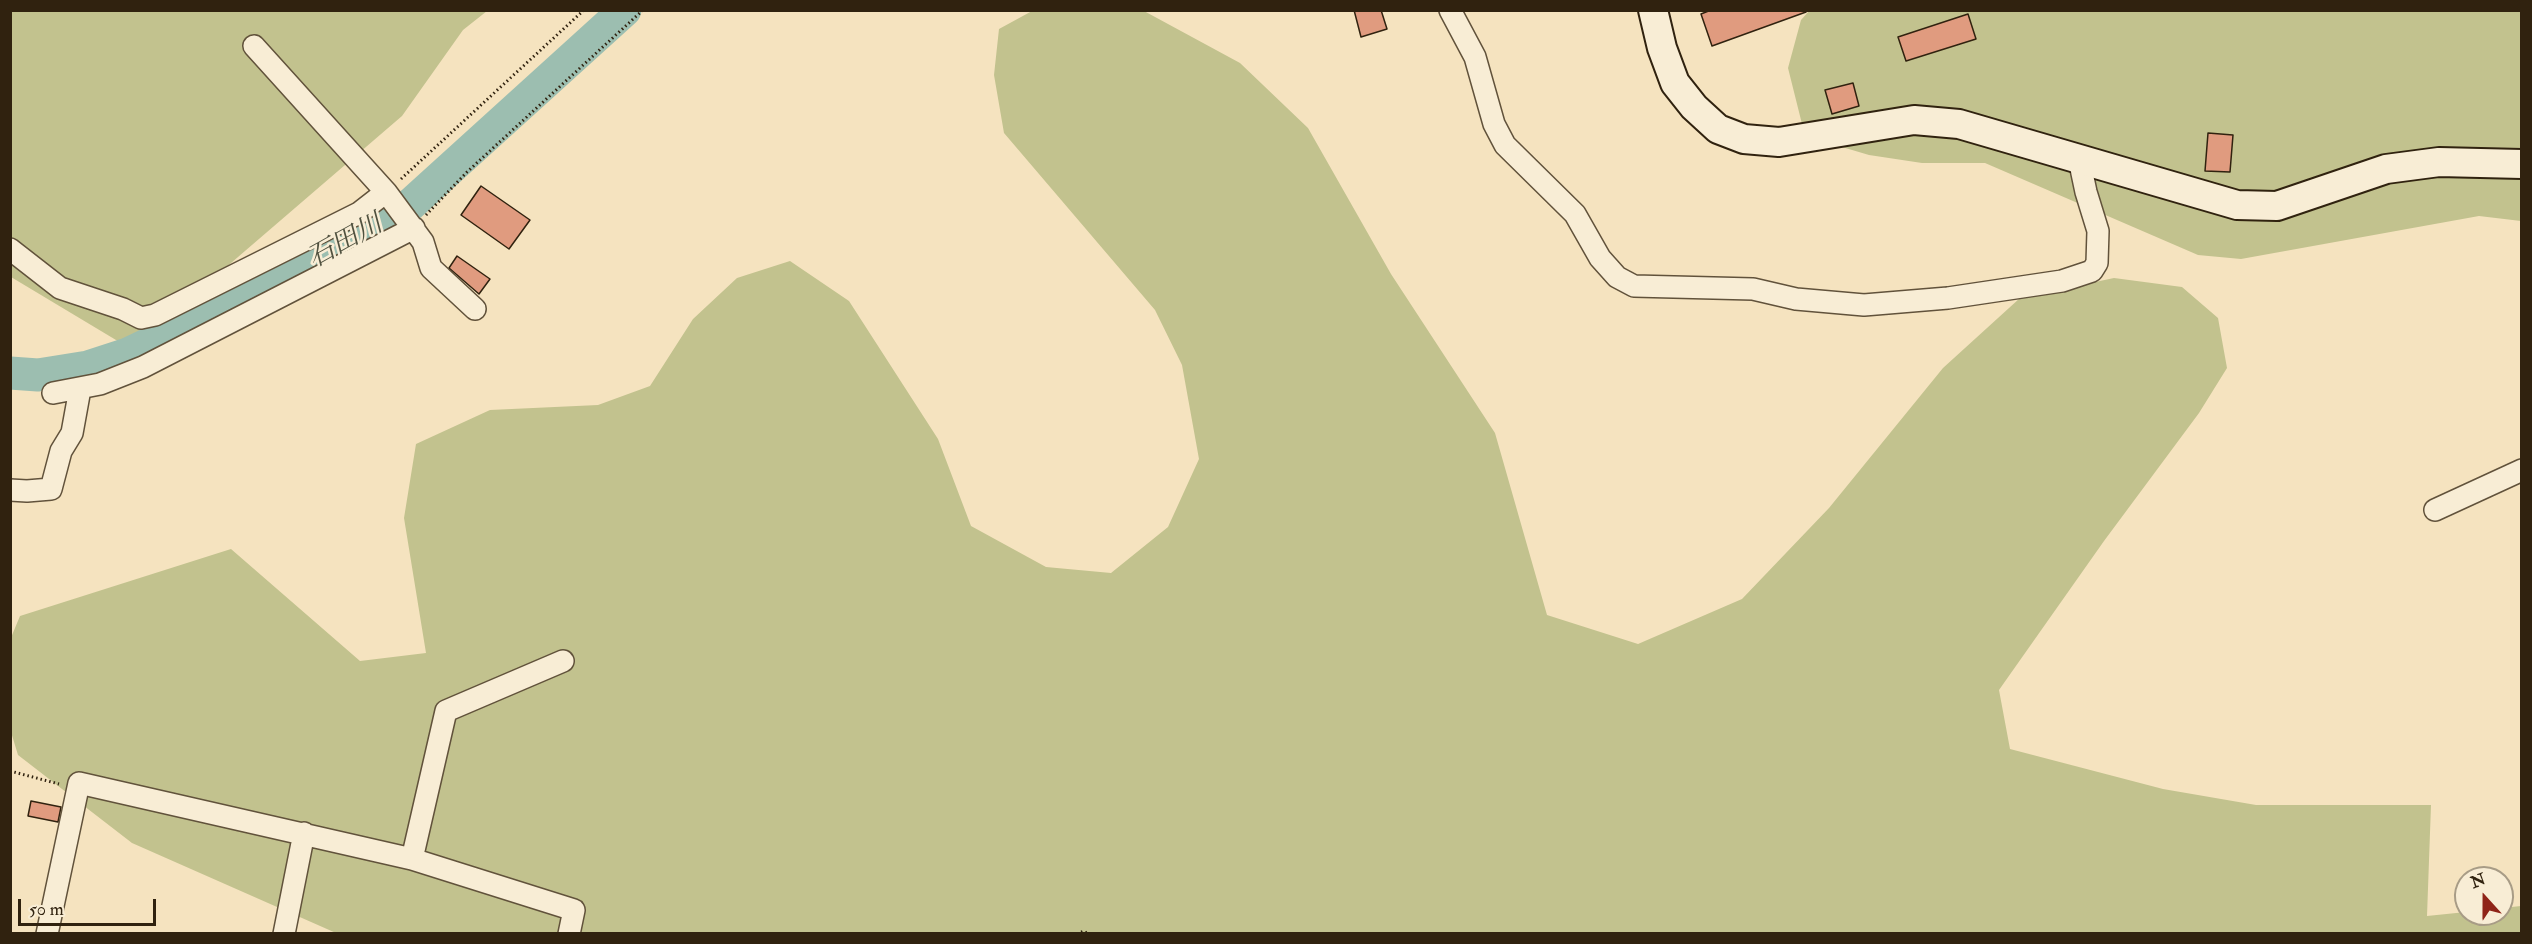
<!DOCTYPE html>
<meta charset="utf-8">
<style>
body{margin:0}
#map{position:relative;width:2532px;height:944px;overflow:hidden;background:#f5e3bf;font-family:"IM FELL Double Pica",serif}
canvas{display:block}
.frame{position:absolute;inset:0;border:12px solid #30220f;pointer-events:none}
.north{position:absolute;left:2454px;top:866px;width:60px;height:60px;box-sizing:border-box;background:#f8edd5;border:2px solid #a89c86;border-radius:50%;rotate:339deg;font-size:16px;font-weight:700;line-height:24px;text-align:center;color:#30220f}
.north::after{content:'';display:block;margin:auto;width:21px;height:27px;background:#8f2418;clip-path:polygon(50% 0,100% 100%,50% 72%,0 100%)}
.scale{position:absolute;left:18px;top:899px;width:138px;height:27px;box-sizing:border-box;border:3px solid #30220f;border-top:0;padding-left:8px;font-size:18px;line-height:21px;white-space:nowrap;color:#30220f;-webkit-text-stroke:4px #f8edd5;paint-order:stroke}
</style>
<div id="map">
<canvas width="2532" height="944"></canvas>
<div class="frame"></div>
<div class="north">N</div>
<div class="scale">50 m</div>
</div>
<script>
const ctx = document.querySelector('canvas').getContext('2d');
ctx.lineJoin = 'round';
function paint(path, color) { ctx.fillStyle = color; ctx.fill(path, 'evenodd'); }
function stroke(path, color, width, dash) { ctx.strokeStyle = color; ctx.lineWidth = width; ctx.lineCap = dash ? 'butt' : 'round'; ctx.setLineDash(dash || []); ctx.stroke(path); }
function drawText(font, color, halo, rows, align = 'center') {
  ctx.font = font + ' "IM FELL Double Pica","Noto Serif JP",serif'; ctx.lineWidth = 5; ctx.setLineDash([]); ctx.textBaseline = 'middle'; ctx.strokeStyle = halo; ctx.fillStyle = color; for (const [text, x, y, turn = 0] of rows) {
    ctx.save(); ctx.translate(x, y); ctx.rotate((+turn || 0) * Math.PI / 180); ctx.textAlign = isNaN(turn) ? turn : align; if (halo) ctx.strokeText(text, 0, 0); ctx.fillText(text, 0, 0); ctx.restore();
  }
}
paint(new Path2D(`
 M10,11H487L463,30L402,116L131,349L11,277Z
 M1032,11H1144L1240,63L1308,128L1391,274L1495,433L1547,615L1638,644L1742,599L1829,508L1943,368L2020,298L2114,278L2182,287L2218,318L2227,368L2199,413L2104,541L1999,690L2010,749L2163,789L2256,805H2431L2427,916L2466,912V914H2502V908L2521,906V933H336L132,843L18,755L11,732L10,640L20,616L231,549L360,661L426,653L404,518L416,444L490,410L598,405L650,386L693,319L737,278L790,261L849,301L938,439L971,526L1046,567L1111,573L1168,527L1199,459L1182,365L1155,310L1004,133L994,75L999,29Z
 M1809,11H2521V221L2479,216L2241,259L2198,255L1985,163H1922L1869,155L1805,136L1788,68L1801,20Z`), '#c2c28e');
stroke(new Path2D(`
 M10,373L38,375L88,367L128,354L237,302L356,241L410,205L625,10`), '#9cbeb0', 33);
const building = new Path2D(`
 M1354,10H1381L1387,29L1361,37Z
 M1711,10H1806V12L1712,46L1701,14Z
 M1968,14L1976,39L1906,61L1898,37Z
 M1853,83L1859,106L1832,114L1825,90Z
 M2208,133L2233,135L2230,172L2205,171Z
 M481,186L530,220L509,249L461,215Z
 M457,256L490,279L479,294L449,268Z
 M31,801L61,807L58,822L28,816Z`);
paint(building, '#e09b7f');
stroke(building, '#30220f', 1.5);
const street = new Path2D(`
 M1450,10L1475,57L1494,124L1505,145L1575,214L1600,258L1617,277L1634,286L1753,289L1796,299L1864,305L1948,298L2062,281L2092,271L2097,263L2098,231L2086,192L2079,159
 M254,46L386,192L423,242L431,268L475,309
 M10,249L60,288L123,309L141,318L155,315L359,213L386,192
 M53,393L100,384L143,367L414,228
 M10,490L27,491L51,489L61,451L72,433L80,389
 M2435,510L2522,470
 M412,859L446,711L563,661
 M47,934L79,783L412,859L574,910L569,934
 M284,934L304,833`);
const secondary = new Path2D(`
 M1653,10L1662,48L1675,83L1694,107L1718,129L1744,139L1779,142L1914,120L1959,124L2237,205L2277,206L2386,169L2439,162L2522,164`);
stroke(street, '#61523b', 24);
stroke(secondary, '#30220f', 32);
stroke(new Path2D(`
 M401,179L584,10
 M426,215L467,172L643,10
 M10,771L59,784
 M1077,934L1084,931L1088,934`), '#30220f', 3, [1.5, 3]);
stroke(street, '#f8edd5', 21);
stroke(secondary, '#f8edd5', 28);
drawText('italic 27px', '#50513f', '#f8edd5', [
 ["石田川",346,243,-29]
]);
</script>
